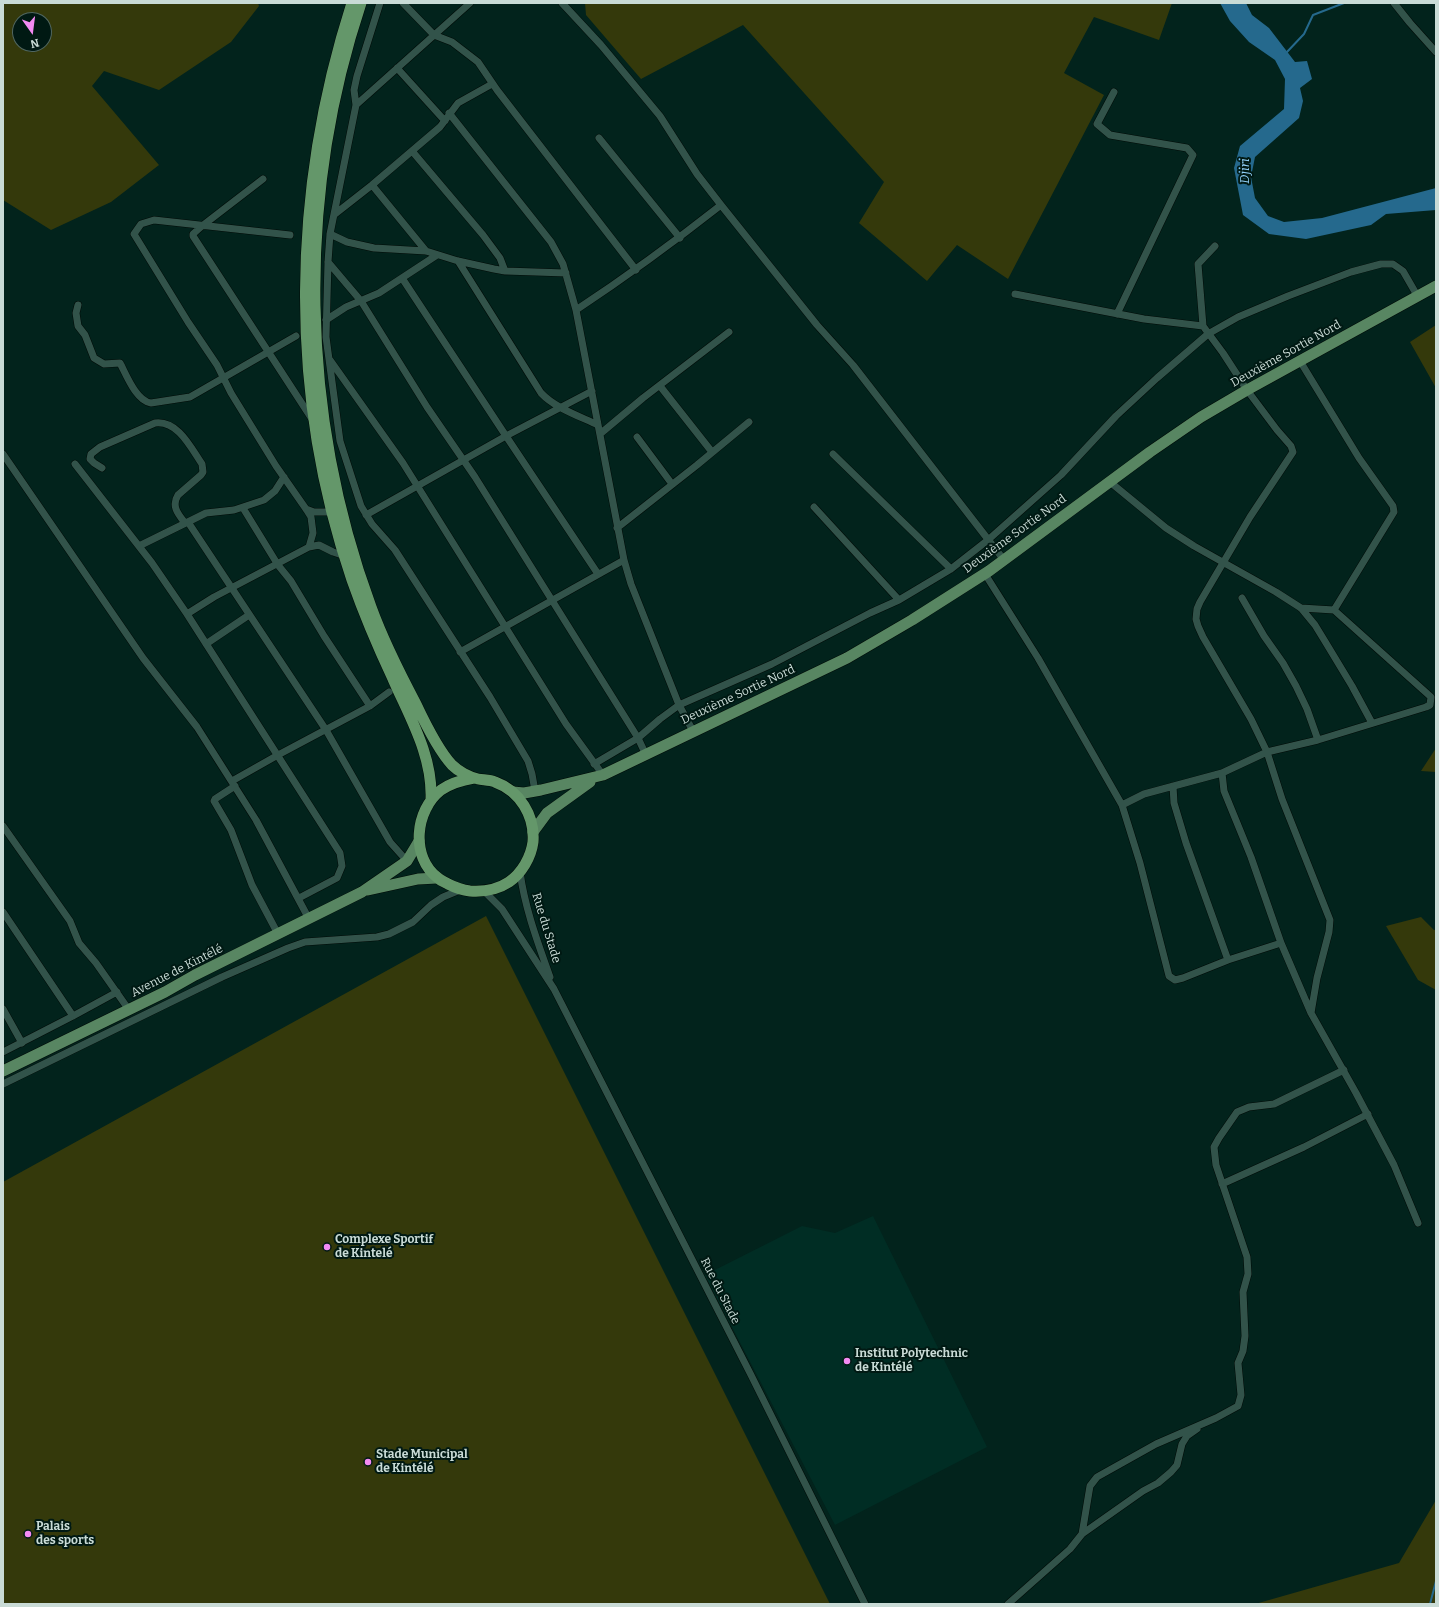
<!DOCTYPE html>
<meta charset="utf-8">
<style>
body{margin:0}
#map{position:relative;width:1439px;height:1607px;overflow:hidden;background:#02231c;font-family:Bitter,serif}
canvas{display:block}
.frame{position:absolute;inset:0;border:4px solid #c9dbd6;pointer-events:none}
.north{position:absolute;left:12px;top:12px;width:40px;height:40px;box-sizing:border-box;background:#001913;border:1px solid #506761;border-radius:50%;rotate:166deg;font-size:11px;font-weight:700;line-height:16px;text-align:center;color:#c9dbd6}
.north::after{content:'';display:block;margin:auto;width:14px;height:18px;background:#f38af2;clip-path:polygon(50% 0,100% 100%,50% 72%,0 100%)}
</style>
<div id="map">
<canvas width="1439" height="1607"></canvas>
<div class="frame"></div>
<div class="north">N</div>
</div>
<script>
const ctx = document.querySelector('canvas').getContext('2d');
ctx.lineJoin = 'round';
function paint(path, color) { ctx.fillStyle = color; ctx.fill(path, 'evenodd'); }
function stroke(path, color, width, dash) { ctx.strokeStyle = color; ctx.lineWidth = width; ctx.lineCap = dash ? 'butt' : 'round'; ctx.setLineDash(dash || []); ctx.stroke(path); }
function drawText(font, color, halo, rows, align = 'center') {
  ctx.font = font + ' Bitter,serif'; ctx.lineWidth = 4; ctx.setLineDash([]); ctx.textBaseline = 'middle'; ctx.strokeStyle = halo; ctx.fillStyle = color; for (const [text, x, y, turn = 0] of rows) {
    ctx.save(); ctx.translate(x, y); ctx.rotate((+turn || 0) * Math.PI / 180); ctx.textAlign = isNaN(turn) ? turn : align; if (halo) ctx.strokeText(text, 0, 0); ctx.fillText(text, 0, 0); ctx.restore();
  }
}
paint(new Path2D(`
 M873,1216L987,1447L835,1525L705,1275L802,1226L835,1233Z`), '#002d24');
paint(new Path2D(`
 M3,3H258L259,6L231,42L159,90L104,71L92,86L159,165L111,202L51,230L3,200ZM20,20H44V44H20Z
 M585,3H1172L1159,40L1094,17L1064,73L1104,95L1008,279L957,245L927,281L859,223L884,182L743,25L641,79L586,15Z
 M1436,325V388L1410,342Z
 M1436,748V772L1421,771Z
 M486,916L830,1604H3V1182Z
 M1421,917L1434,930H1436V990L1418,980L1386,926Z
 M1436,1500V1604H1255L1399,1563Z`), '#34390b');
paint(new Path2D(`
 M1220,3H1246L1252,15L1269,28L1295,62L1307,61L1312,79L1300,88L1303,101L1299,118L1255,157L1251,177L1255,198L1268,216L1284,222L1322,218L1436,188V210L1386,214L1371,225L1306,239L1269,234L1243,215L1234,168L1240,146L1284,109L1285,79L1275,60L1249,42L1230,21Z`), '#25698d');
stroke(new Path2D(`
 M1286,53L1304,34L1313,15L1344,3
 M1430,1604L1436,1581`), '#25698d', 2);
const minor = new Path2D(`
 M380,3L357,76L354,90L356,105L330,234L328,262L326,337L340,441L361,506L372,524L395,550L490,697L528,761L532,774L535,791
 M403,3L434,35L452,42L478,62L497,90L636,270
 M562,3L601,45L660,116L697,174L721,205L817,325L853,365L1004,560
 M1394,3L1410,23L1436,52
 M397,68L445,121
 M1114,92L1097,124L1110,135L1187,148L1193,155L1117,314
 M356,105L470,3
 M449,113L551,242L563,264L576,310L624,560L631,584L679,705L693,731
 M599,138L680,238
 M412,151L483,235L500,258L505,271
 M263,179L202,226L193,234V236L312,419
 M372,185L426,251
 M335,214L372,185L440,127L458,103L492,84
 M330,234L347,242L374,248L426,251L458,261L494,269L505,271L566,273
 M290,235L154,220L141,224L134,234L188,322L217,365L231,393L276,466L306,509L311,517L313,533L309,547
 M1215,246L1198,264L1203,326L1223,353L1247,390L1277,430L1291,446L1293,452L1250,517L1200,602L1197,609L1196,619L1198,626L1203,637L1251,719L1267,752L1282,799L1330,920L1329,932L1317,978L1311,1013
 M458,261L541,393C555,408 579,416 598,425
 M328,262L361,301L427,407L475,477L638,738L646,755
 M402,278L506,436L598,574
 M1015,294L1144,319L1203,326
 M78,305L76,313L78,326L85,335L94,358L104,364L120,363C126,374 136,401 151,403L190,397L296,336
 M576,310C626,277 674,242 721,205
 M326,320L346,307L379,293L437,255
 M330,360L403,463L566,724L603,775
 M1300,361L1359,458L1393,506L1394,512L1334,610L1301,608
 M660,386L712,452
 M600,434L643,398L729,332
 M637,437L672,484
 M3,454L143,658L197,727L256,820L309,919
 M833,454L951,569
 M75,464L152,563L187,614L340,853L342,866L337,878L299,898
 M102,468L94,463L90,459L91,454L100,447L155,423C178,420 191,448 202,464L203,472L201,475L178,495C171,506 178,514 185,523
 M1110,482L1166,528L1194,546L1276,592L1301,608L1315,625L1326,643L1352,686L1372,723
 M814,507L899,600
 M243,508L278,565L291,581L324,636L370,706
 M306,509L314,512H333
 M366,515L506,436L592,391
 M188,522L326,730L390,842L407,861
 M617,528L697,465L749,422
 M139,546L206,513L234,510L264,500L275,491L284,477
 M985,574L1038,658L1122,805L1140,863L1169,976L1175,980L1183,978L1228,960L1281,943
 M1242,598L1264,636L1283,663L1296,686L1307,709L1318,740
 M187,614L214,597L309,547L319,545L333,552L345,556
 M206,644L249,615
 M460,652L624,560
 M594,764L638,738L660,719L679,705L772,664L870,613L899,600L951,569L988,540L1061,475L1116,416L1157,378L1208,334L1238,317L1288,296L1351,272L1381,264H1393L1403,271L1418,297
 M1222,773L1224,791L1251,857L1281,943L1311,1013L1356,1093L1394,1165L1418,1223
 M232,781L278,755L370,706L389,692
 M235,786L215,799L214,801L231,830L252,885L278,934
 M1173,786L1174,803L1186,843L1228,960
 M1122,805L1144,794L1222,773L1267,752L1318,740L1426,707L1430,705L1431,697L1334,610
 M3,826L70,921L79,943L96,963L129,1010
 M520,872C525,909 538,943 550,977
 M485,892L502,909L554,989L751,1375L865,1604
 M3,912L73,1016
 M3,1009L22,1043
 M3,1052L73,1016L117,992
 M3,1084L222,977L288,948L305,942L377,937L389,934L413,922L431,905L443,897L460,890
 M1222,1184L1304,1147L1368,1114
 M1082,1534L1143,1491L1158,1483L1171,1472L1177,1465L1182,1444L1187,1436L1197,1429
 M1008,1604L1070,1549L1082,1534L1090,1486L1097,1477L1156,1444L1216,1418L1238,1406L1241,1395L1238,1363L1243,1351L1245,1336L1243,1292L1248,1274L1247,1257L1216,1165L1214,1147L1219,1138L1237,1112L1249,1107L1274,1104L1344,1070`);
const primary = new Path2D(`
 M513,792L524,793L541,790L603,775L847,658L912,620L989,571L1150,452L1201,417L1247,390L1436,286
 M533,832L547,813L590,782
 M368,890L418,879L437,878
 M3,1071L165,992L195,975L362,892L407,861L419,841`);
const trunk = new Path2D(`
 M352,3C292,190 288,393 352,580C364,614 378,647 393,679C410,718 433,756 431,800
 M361,3C296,198 300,414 371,607C383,640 399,672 416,704C424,721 439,751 452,765C458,771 469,777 478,779C483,780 490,780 495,782C520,791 535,816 533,842C531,857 522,873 509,882C497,890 485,892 470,891C461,890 456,888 448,884C445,882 441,881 438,878C410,857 415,810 441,790C451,783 462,780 474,778`);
stroke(minor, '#000b07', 8);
stroke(primary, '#000b07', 12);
stroke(trunk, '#000b07', 12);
stroke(minor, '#32534a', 7);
stroke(primary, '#588662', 11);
stroke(trunk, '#64976a', 11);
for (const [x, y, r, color] of [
 [327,1247,4,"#f38af2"],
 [847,1361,4,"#f38af2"],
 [368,1462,4,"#f38af2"],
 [28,1534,4,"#f38af2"]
]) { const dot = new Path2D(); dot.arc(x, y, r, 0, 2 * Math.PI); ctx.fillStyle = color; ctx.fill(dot); stroke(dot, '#001913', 1.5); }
drawText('12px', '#c9dbd6', '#001913', [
 ["Deuxième Sortie Nord",1286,354,-29],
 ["Deuxième Sortie Nord",1015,534,-36],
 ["Deuxième Sortie Nord",738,695,-25],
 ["Rue du Stade",546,928,73],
 ["Avenue de Kintélé",177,971,-27],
 ["Rue du Stade",720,1291,63]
]);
drawText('bold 12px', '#c9dbd6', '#001913', [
 ["Complexe Sportif",335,1240],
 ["de Kintelé",335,1254],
 ["Institut Polytechnic",855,1354],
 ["de Kintélé",855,1368],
 ["Stade Municipal",376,1455],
 ["de Kintélé",376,1469],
 ["Palais",36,1527],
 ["des sports",36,1541]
], 'left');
drawText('italic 13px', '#8fcef5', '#001913', [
 ["Djiri",1245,171,-90]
]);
</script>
